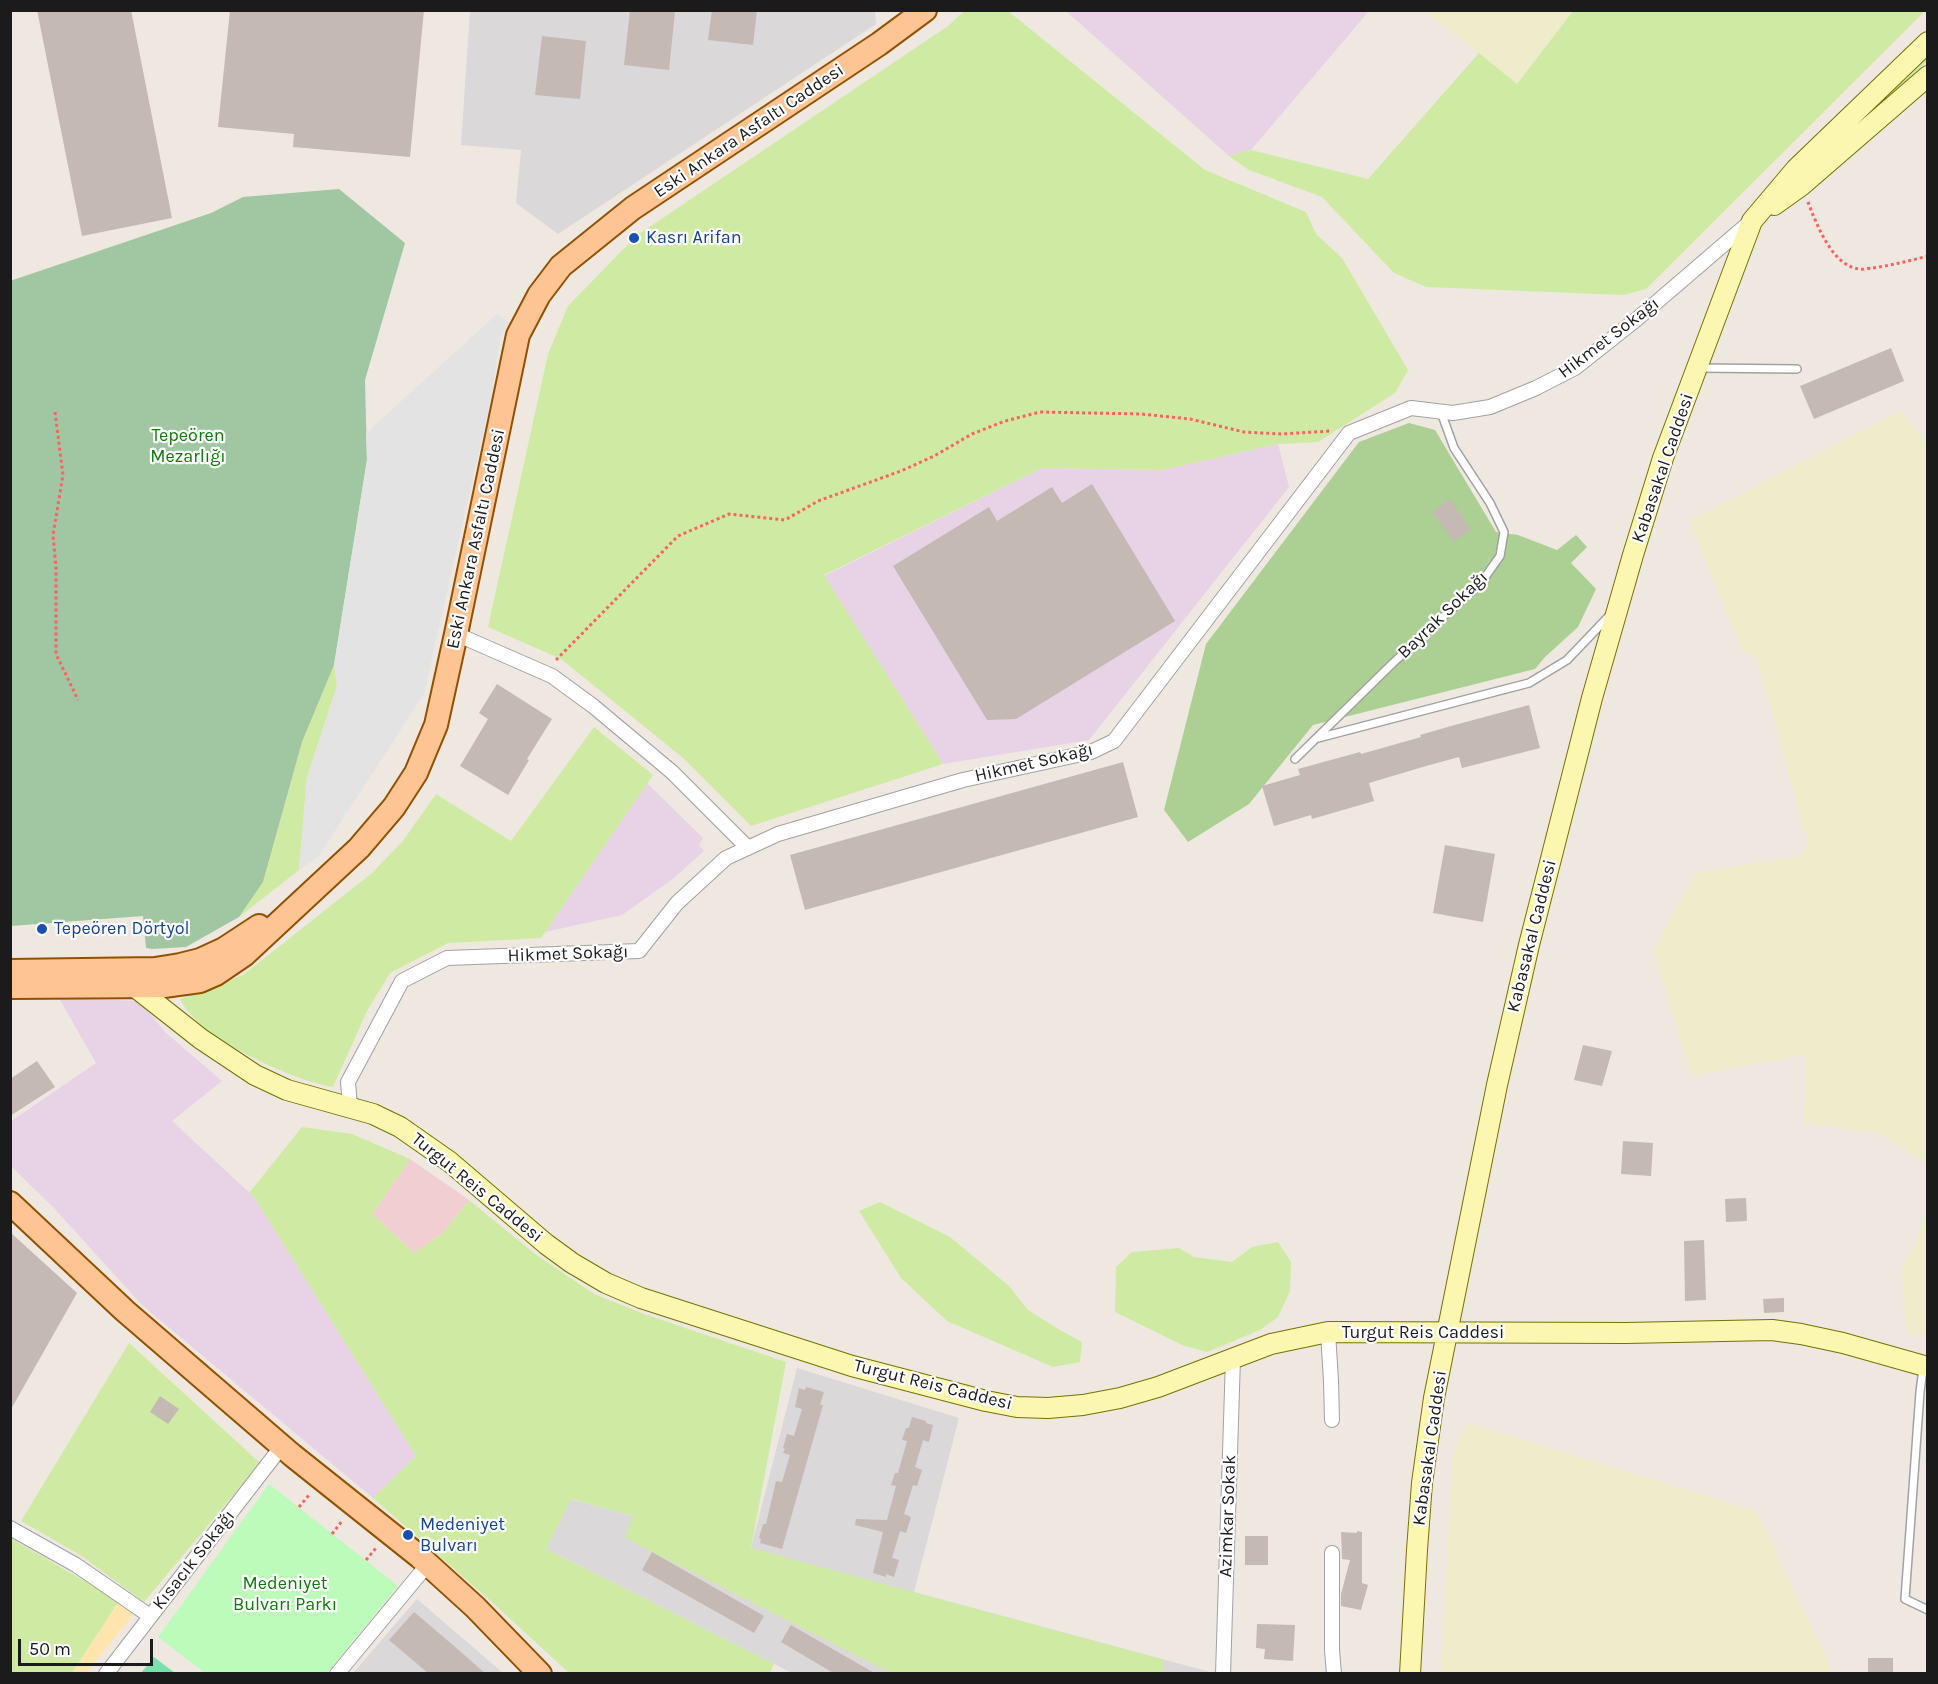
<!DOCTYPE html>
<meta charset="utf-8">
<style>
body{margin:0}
#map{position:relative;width:1938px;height:1684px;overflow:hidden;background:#eee8e0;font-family:Karla,sans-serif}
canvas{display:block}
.frame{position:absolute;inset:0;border:12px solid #1b1b1b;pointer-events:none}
.scale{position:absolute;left:18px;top:1639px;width:135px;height:27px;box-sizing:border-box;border:3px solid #1b1b1b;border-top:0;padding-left:8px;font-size:18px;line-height:21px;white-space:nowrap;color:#1b1b1b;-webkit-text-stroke:4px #fff;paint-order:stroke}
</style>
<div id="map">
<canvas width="1938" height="1684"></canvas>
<div class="frame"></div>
<div class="scale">50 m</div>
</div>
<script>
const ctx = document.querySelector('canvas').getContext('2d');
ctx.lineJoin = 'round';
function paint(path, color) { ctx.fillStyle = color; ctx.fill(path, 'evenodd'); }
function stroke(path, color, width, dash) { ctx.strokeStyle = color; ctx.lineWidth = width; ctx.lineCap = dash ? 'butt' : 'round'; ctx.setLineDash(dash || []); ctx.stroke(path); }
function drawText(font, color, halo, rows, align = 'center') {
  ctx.font = font + ' Karla,sans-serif'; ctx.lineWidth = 4.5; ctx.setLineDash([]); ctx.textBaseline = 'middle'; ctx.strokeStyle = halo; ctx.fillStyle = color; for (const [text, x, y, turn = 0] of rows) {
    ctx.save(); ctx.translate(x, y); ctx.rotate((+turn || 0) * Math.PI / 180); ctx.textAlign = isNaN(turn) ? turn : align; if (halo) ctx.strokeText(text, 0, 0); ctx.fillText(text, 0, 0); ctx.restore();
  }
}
paint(new Path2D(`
 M470,11H875L876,24L558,234L516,203L521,150L461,145Z
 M797,1368L959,1418L914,1592L1214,1673H792L546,1549L570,1499L751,1548Z
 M417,1599L503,1673L356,1674L354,1672Z`), '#dad8d8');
paint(new Path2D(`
 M410,1159L469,1200L443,1233L414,1253L372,1214Z`), '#f0ced1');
paint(new Path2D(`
 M1066,11H1369L1251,150L1229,156Z
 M1278,444L1289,487L1089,740L943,764L824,576L1042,468L1162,470Z
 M647,783L703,838L699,845L704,851L674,878L622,915L545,932Z
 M59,998L140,1001L165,1032L222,1081L172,1121L254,1197L416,1456L373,1498L142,1305L54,1208L11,1166L10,1122L96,1063Z`), '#e7d2e6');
paint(new Path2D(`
 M1425,11H1573L1517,84Z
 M1901,410L1928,446L1927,1164L1881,1134L1804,1123L1806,1054L1692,1076L1653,950L1695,873L1800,856L1808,845L1757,658L1743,652L1689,521Z
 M1927,1213V1336L1907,1334L1901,1272Z
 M1468,1423L1756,1511L1831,1667L1830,1673H1441L1453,1452Z`), '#eeecca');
paint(new Path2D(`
 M965,10L1008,11L1205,170L1306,212L1316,234L1342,258L1408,370L1395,393L1318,442L1278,444L1162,470L1042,468L824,575L943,764L751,826L683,758L561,659L488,627L548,354L568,306L636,236L948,26Z
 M1573,11H1925L1646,289L1623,295L1426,287L1394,273L1322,197L1249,170L1229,156L1251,150L1368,179L1479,53L1517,84Z
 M1927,53V61L1871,114L1867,112Z
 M334,665L337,686L307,777L299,870L239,917L263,882L302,742Z
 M594,727L653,775L541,938L448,943L390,973L367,1011L333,1087C293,1081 197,1037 180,999L243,975L372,873L402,842L436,794L511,841Z
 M302,1127L352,1134L410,1159L372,1214L414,1253L443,1233L469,1200L535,1254L594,1294L644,1314L786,1362L751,1548L1164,1660L1163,1673H891L625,1538L633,1516L571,1499L546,1549L774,1664L769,1674L569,1673L493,1603L373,1498L416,1456L254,1197L249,1193Z
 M880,1202L950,1237L1009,1286L1028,1310L1058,1329L1082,1342L1080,1362L1053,1367L947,1321L901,1278L859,1211Z
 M1278,1242L1291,1262L1290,1291L1278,1317L1260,1330L1207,1352L1182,1345L1115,1312L1116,1267L1132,1252L1179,1248L1194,1257L1232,1262L1252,1247Z
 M129,1343L260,1463L144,1602L80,1555L21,1521Z
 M10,1538L119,1601L72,1673H11Z`), '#cfeba3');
paint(new Path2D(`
 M1409,423L1435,430L1496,532L1518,535L1557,550L1576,535L1587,547L1571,563L1596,589L1578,627L1545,657L1535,669L1313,725L1249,804L1188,842L1164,810L1206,644L1359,442Z`), '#accf93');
paint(new Path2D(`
 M119,1601L133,1615L86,1673L72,1674Z`), '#ffe5ad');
paint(new Path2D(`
 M339,189L405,243L365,380L367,460L334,665L302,742L263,882L239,917L186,947L152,949L146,948L143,916L11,926L10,281L211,213L243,197Z`), '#a1c7a2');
paint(new Path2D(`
 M269,1484L398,1586L327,1673H205L158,1637Z`), '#bdfbba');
paint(new Path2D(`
 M154,1657L175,1673H141Z`), '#7ae1ad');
paint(new Path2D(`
 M497,314L510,322L501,335L491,398L424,694L318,857L299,870L307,777L337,686L334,665L367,460L366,433Z`), '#e3e3e3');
paint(new Path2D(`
 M37,10H131L172,218L82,236Z
 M230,10H424L410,157L293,147L294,134L218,127Z
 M630,10L675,12L669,70L624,65Z
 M712,10H757L753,45L708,40Z
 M542,36L586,41L580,99L535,95Z
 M1891,348L1904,381L1814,419L1800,386Z
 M1092,484L1175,621L1016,719L987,720L893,566L989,507L997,521L1052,487L1062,503Z
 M1450,499L1471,529L1453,542L1432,512Z
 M497,684L552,719L527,759L529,760L508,795L460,766L488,719L479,713Z
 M1529,705L1540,748L1462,768L1459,757L1426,766L1369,783L1374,801L1312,819L1311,815L1274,826L1262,786L1300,775L1298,769L1360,752L1361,754L1421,737L1420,735L1451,726Z
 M1123,762L1138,817L805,910L790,855Z
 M1445,845L1495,854L1483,922L1433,913Z
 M1583,1045L1612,1051L1602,1086L1574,1080Z
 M37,1061L55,1087L10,1116V1079Z
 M1623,1141L1653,1143L1651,1176L1621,1174Z
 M1746,1198L1747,1221L1726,1222L1725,1199Z
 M10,1232L77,1293L10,1411Z
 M1704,1240L1706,1300L1685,1301L1684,1241Z
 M1784,1298V1312L1764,1313L1763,1299Z
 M806,1387L824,1392L820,1405H823L782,1549L760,1543L761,1539L759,1538L763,1524H766L776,1481L782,1482L790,1455L783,1453L785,1449L783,1448L787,1434L794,1436L802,1409L795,1407L799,1388L805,1390Z
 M160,1396L179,1409L168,1424L150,1412Z
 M912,1417L926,1421V1423L933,1425L929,1442L923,1440L915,1467L922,1470L917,1486L913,1485L904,1514L911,1517L906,1533L900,1531L892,1558L899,1560L894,1577L886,1574V1577L873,1573L883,1532L855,1525L856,1519L887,1520L896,1486L891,1485L895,1473H898L907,1441L902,1440L906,1428H909Z
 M1357,1531L1362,1532V1583L1368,1585L1361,1610L1341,1606V1594L1350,1560L1342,1559L1341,1532L1357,1533Z
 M1245,1536H1268V1565H1245Z
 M652,1552L764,1616L754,1633L642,1570Z
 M414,1612L454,1646L486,1674H429L389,1640Z
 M1257,1624L1295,1625L1293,1661L1264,1659L1265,1649L1256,1648Z
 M791,1625L876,1674H835L781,1642Z
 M1868,1658H1893V1674H1868Z`), '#c5b9b4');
const lane = new Path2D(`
 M1698,368L1797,369
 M1318,738L1529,683L1567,660L1610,615
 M1295,759L1393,663L1483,580L1500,556L1504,532L1490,503L1454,448L1441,412
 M1923,1369L1920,1392L1905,1599L1928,1610`);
const street = new Path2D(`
 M456,634L552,676L593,706L672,772L748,848
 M350,1106L348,1082L402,981L447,958L639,951L677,903L726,858L778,834L963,780L1091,752L1114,741L1349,433L1411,408L1453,413L1490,407L1536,388L1575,368L1637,319L1750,222
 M1328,1332L1331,1381L1332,1420
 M10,1528L76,1565L150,1616
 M1332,1553V1650L1334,1674
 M106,1674L282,1446
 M337,1674L428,1564
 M1223,1674L1233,1358`);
const secondary = new Path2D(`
 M1774,205L1802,185L1928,76
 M135,987L201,1039L255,1075L287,1090L373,1114L400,1127L450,1162L546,1244L572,1263L606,1283L641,1298L852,1366L986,1401L1017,1407L1048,1408L1083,1405L1120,1398L1158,1387L1271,1344L1328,1332L1626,1333L1772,1330L1801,1334L1843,1343L1928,1367
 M1410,1674L1417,1550L1422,1483L1434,1398L1497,1085L1529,945L1592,698L1633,555L1663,458L1752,221L1796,169L1928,42`);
const primary = new Path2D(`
 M10,971L155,969L180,965L200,960L224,949L259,926
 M10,987L164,986L200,981L216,974L244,955L359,848L394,807L416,773L436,725L456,634L518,335L539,295L561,266L633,208L879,44L925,10
 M10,1203L125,1311L292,1455L420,1557L475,1607L540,1674`);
stroke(lane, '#a2a2a2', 10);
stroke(street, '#a2a2a2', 16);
stroke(secondary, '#747301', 22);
stroke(primary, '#935100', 26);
stroke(new Path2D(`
 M1808,202C1816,223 1832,266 1859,269C1863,270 1869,268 1873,268C1892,265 1909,261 1928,256
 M55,412L63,475L53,535L56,568V654L78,700
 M556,660L678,536L729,514L785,520L818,501L901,471L934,456L972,434L1005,421L1040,412L1141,414L1190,419L1244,432L1281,434L1331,431
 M299,1507L309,1495
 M332,1534L342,1521
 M366,1560L376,1548`), '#ff6063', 3, [3, 3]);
stroke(lane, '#fff', 7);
stroke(street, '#fff', 14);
stroke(secondary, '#fbf6b0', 20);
stroke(primary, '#ffc494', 22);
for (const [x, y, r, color] of [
 [634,238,6,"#1a4fb4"],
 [42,929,6,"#1a4fb4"],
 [408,1535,6,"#1a4fb4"]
]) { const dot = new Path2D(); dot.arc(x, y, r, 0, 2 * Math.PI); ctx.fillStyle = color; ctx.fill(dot); stroke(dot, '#fff', 2); }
drawText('18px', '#1b1b1b', '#fff', [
 ["Eski Ankara Asfaltı Caddesi",749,131,-34],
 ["Hikmet Sokağı",1609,338,-37],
 ["Kabasakal Caddesi",1663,468,-71],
 ["Eski Ankara Asfaltı Caddesi",476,539,-78],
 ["Bayrak Sokağı",1443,615,-44],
 ["Hikmet Sokağı",1034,763,-13],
 ["Kabasakal Caddesi",1532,936,-76],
 ["Hikmet Sokağı",568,954,-2],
 ["Turgut Reis Caddesi",477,1188,39],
 ["Turgut Reis Caddesi",1423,1333],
 ["Turgut Reis Caddesi",933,1385,14],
 ["Kabasakal Caddesi",1430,1448,-82],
 ["Azimkar Sokak",1228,1516,-88],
 ["Kısacık Sokağı",194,1560,-52]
]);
drawText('18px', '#164399', '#fff', [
 ["Kasrı Arifan",646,238],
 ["Tepeören Dörtyol",54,929],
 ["Medeniyet",420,1525],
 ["Bulvarı",420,1546]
], 'left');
drawText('18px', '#0b7c07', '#fff', [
 ["Tepeören",188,436],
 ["Mezarlığı",188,457],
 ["Medeniyet",285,1584],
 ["Bulvarı Parkı",285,1605]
]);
</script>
